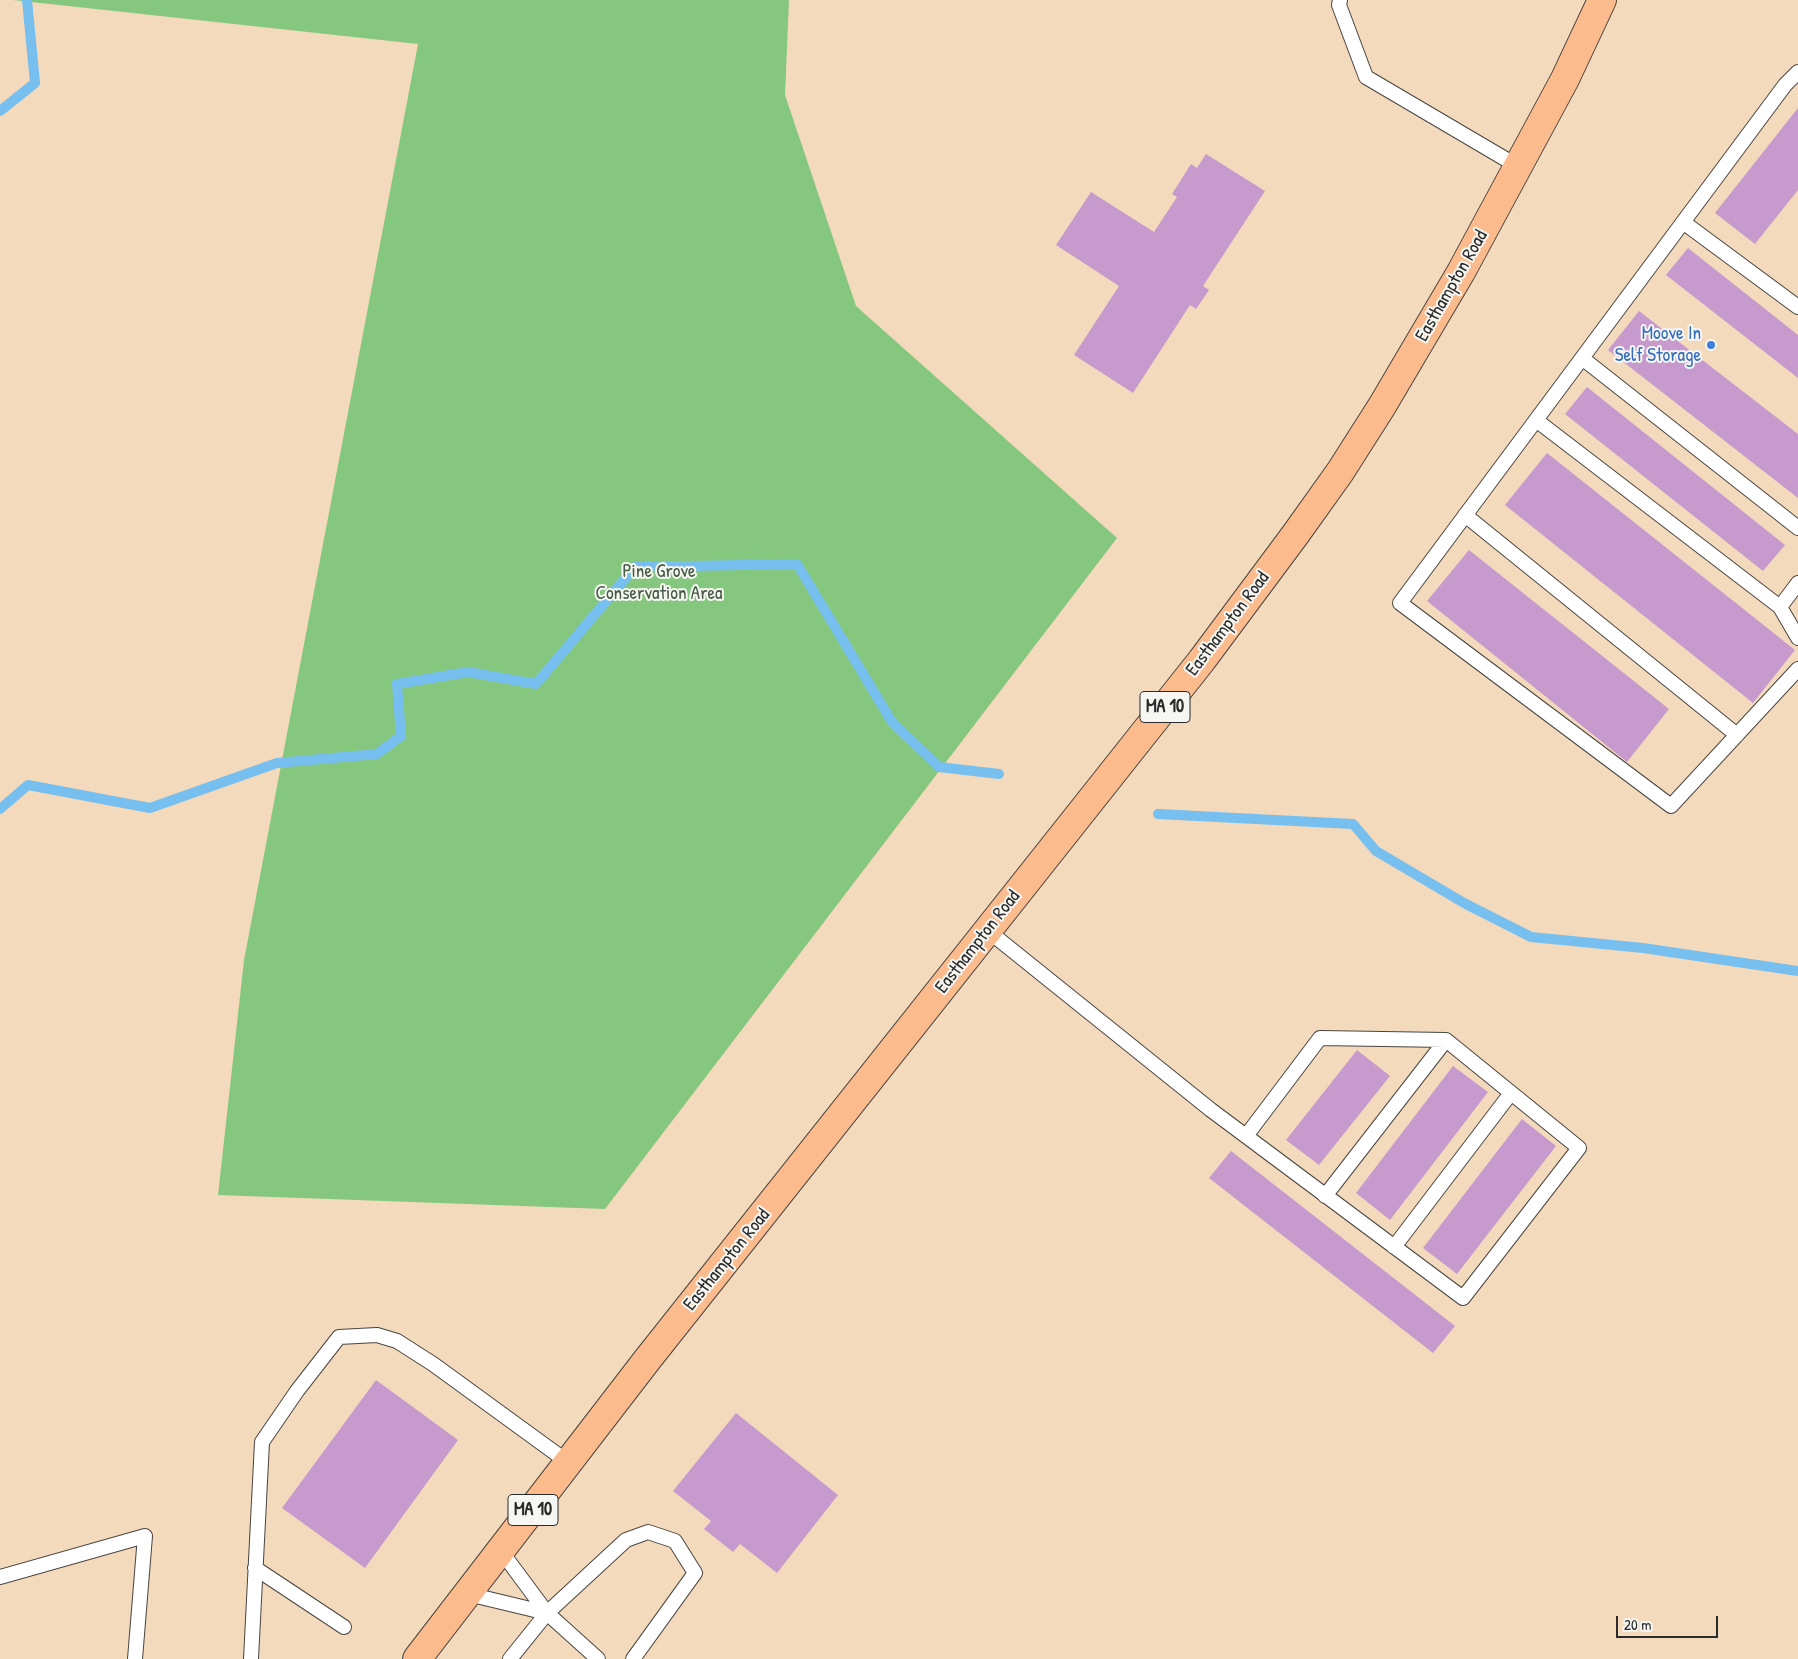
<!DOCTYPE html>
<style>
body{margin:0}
#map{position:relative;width:1798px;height:1659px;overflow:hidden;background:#f3dabc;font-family:"Patrick Hand",sans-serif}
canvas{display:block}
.scale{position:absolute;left:1616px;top:1616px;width:102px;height:22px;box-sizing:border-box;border:2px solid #2b2b2b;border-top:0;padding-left:6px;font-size:15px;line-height:18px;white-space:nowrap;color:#2b2b2b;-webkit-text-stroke:4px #f6f6f2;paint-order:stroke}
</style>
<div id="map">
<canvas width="1798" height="1659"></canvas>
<div class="scale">20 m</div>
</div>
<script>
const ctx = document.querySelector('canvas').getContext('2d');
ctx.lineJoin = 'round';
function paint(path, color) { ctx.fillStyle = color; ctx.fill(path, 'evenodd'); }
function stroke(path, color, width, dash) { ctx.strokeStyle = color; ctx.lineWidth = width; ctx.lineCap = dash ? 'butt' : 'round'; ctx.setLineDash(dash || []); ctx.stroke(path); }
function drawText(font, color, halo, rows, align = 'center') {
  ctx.font = font + ' "Patrick Hand",sans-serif'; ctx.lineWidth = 4; ctx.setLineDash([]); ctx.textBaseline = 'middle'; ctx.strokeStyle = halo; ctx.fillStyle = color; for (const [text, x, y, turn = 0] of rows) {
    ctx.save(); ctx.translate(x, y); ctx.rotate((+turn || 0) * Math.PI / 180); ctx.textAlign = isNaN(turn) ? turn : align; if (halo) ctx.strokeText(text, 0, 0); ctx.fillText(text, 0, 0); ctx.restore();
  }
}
paint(new Path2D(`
 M13,0H789L785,95L856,306L1117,538L605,1209L218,1195L244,960L418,44Z`), '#86c77f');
stroke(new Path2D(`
 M0,111L35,83L27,0
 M0,809L28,785L150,808L277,763L377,754L401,736L397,684L468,672L536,684L635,567L797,564L892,722L939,767L999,774
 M1158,814L1353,824L1376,851L1464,903L1531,937L1643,948L1798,971`), '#77bfef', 10);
paint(new Path2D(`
 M1798,108V190L1755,244L1715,213Z
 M1206,154L1265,191L1203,286L1209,290L1196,309L1190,305L1133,393L1074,355L1119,286L1056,245L1091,192L1154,232L1177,197L1172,194L1191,164L1197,168Z
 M1688,248L1798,335V378L1666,275Z
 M1639,311L1798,434V498L1608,350Z
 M1587,387L1785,545L1763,571L1565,414Z
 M1547,453L1795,650L1753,703L1505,505Z
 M1469,550L1669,709L1627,762L1427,601Z
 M1357,1050L1390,1076L1319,1165L1286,1140Z
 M1453,1066L1488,1092L1390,1220L1356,1193Z
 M1522,1119L1556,1146L1457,1274L1423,1248Z
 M1231,1151L1455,1326L1433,1353L1209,1178Z
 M376,1380L458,1440L365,1568L282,1508Z
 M736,1413L838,1495L777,1573L740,1544L733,1552L704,1529L711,1521L673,1491Z`), '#c69acd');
const lane = new Path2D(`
 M1340,0L1339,5L1366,77L1519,167
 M1798,72L1785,85L1400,603L1671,806L1798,669
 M1683,222L1798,307
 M1582,358L1798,528
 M1536,420L1780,607
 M1465,515L1737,735
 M1798,583L1780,607L1798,638
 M987,930L1211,1110L1463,1298L1579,1148L1446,1040L1320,1038L1246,1136
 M1325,1196L1446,1040
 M1394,1247L1511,1093
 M501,1551L547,1613L598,1659
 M255,1568L344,1627
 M0,1577L145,1536L135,1659
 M468,1594L547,1613
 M251,1659L262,1442L297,1391L339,1337L377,1335L397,1341L433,1364L569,1463
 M510,1659L547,1613L626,1540L648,1532L675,1541L695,1573L633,1659`);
const primary = new Path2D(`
 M417,1659L647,1360L1202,660L1295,535L1340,472L1382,406L1461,272L1565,79L1602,0`);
stroke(lane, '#494541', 16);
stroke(primary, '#494541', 30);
stroke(lane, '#fff', 14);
stroke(primary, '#fbbb8d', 28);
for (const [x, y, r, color] of [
 [1711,345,5,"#3f7fe0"]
]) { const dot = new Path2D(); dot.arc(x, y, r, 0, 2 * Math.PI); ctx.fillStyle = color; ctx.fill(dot); stroke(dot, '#f6f6f2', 2); }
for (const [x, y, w] of [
 [1165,707,50],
 [533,1510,50]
]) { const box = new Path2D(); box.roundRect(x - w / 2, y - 15.5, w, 31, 4); ctx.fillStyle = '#f6f6f2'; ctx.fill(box); stroke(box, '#2b2b2b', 1); }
drawText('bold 18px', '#2b2b2b', null, [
 ["MA 10",1165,707],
 ["MA 10",533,1510]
]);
drawText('19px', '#2b2b2b', '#f6f6f2', [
 ["Easthampton Road",1452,286,-60],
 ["Easthampton Road",1228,624,-53],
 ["Easthampton Road",978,942,-52],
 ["Easthampton Road",727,1260,-51]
]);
drawText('19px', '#366cbe', '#f6f6f2', [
 ["Moove In",1701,334],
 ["Self Storage",1701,356]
], 'right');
drawText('19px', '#465a44', '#f6f6f2', [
 ["Pine Grove",659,572],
 ["Conservation Area",659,594]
]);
</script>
